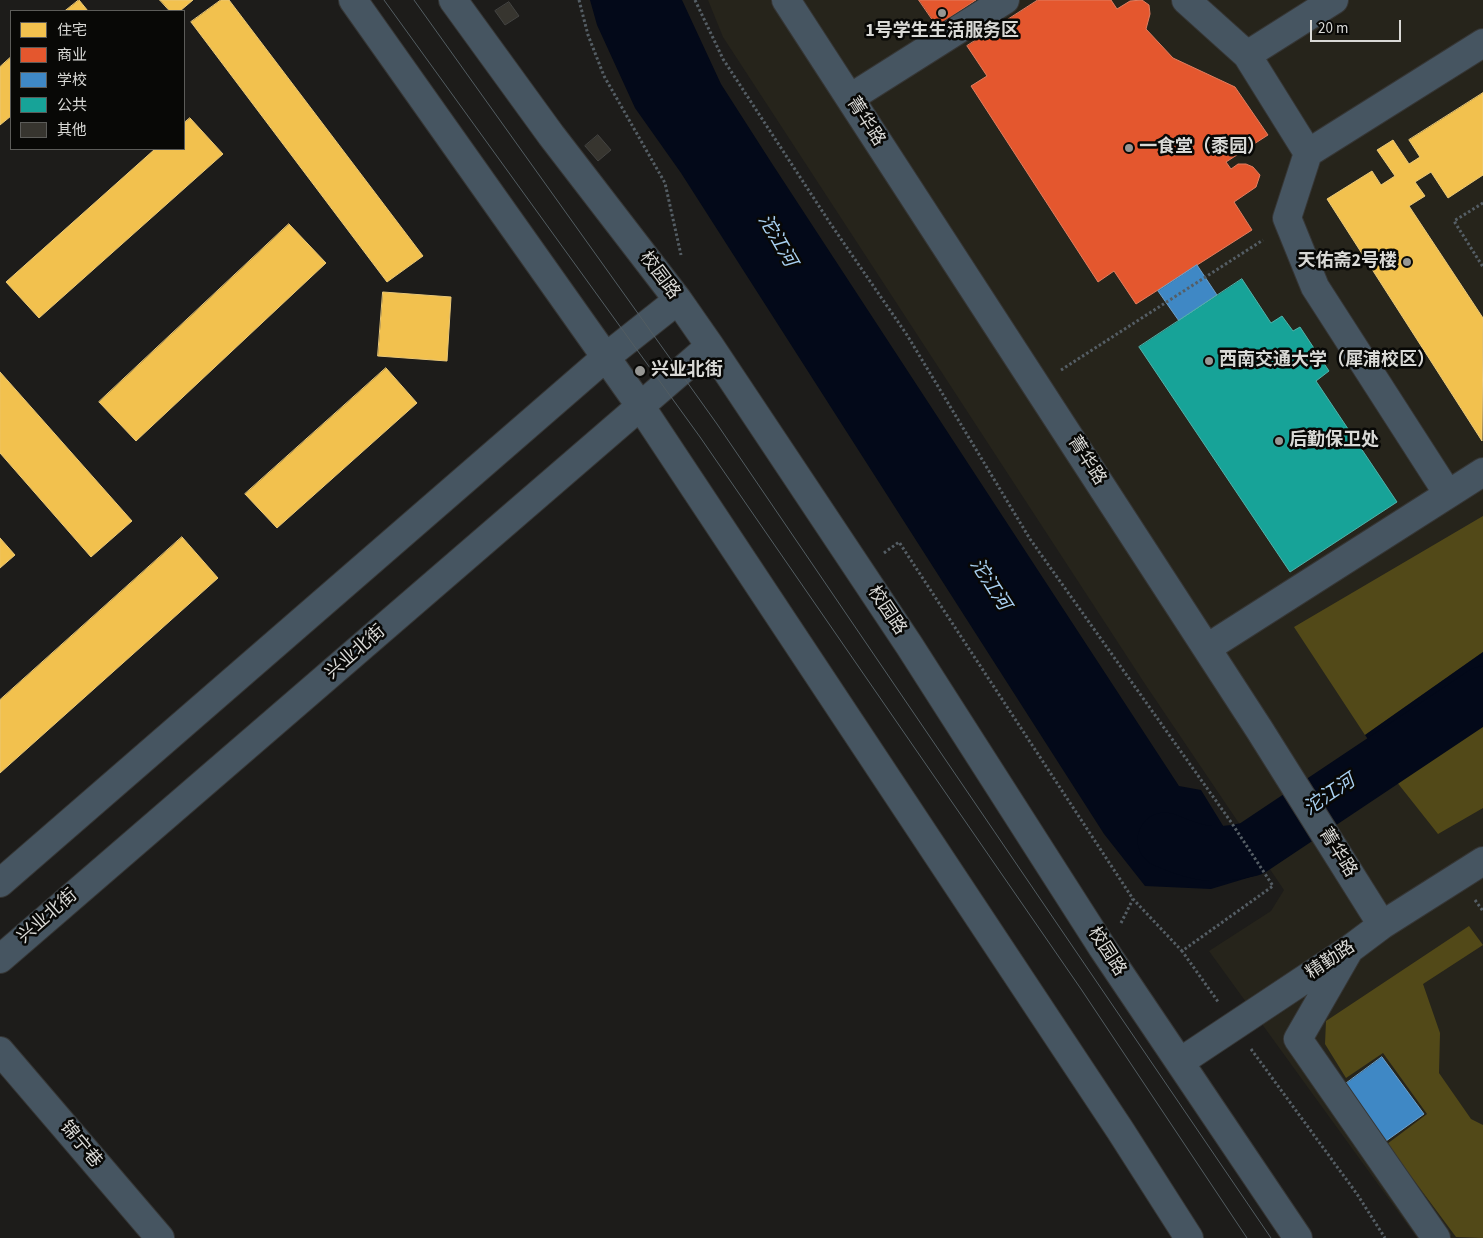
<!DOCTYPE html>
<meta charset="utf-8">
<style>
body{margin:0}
#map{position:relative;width:1483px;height:1238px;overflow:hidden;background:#1d1c1a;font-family:"Source Sans 3","Noto Sans SC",sans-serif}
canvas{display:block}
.legend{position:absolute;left:10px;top:10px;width:175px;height:140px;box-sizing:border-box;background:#080806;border:1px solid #5c5c59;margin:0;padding:6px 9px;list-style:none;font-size:15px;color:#d9d9d6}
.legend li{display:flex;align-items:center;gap:10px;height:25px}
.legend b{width:25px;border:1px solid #5c5c59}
.scale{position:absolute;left:1310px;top:20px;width:91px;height:22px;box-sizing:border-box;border:2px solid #d9d9d6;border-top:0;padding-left:6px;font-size:15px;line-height:18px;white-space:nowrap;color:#d9d9d6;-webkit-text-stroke:4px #080806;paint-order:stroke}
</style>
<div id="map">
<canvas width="1483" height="1238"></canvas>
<ul class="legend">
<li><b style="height:14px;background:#f2c14e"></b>住宅</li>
<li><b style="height:14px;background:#e4572e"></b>商业</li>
<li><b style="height:14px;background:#3f88c5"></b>学校</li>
<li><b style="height:14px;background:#17a398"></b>公共</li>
<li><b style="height:14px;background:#37352f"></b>其他</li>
</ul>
<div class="scale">20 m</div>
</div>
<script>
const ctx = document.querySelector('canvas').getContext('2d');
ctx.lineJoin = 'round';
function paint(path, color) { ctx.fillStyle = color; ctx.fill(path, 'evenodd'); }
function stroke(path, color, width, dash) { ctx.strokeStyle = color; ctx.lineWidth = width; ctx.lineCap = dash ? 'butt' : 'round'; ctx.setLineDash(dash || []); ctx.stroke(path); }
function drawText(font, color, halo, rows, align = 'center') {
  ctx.font = font + ' "Source Sans 3","Noto Sans SC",sans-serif'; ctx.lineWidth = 5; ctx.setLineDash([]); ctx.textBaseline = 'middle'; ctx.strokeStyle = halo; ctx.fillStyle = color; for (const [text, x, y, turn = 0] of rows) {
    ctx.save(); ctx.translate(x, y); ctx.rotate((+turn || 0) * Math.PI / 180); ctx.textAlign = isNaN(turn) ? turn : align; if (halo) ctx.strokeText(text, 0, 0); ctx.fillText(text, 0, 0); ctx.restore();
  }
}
paint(new Path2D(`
 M708,0H1483V1238H1417L1209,951L1271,911L1284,890L1145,684L723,37Z`), '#26241b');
paint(new Path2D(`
 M1483,516V652L1365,735L1294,627Z
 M1483,722V808L1438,834L1396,781Z
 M1469,926L1483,945L1423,984L1440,1033L1439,1073L1471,1119L1483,1125V1238L1456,1237L1387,1144L1427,1114L1383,1053L1346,1078L1325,1044L1326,1021Z`), '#524918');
paint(new Path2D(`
 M590,0H682L721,84L771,162L1179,786L1201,790L1254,876L1211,889L1145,886L1104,834L681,173L635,108L597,25Z
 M1483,652V722L1396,781L1365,735Z`), '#030919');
const homes = new Path2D(`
 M79,0L88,11H65Z
 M160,0H193L180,11H170Z
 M221,0H229L423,256L387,282L191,22Z
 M11,57V116L0,125V67Z
 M1483,93V175L1448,198L1431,172L1415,182L1425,196L1409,206L1483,318L1482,441L1327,199L1372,171L1381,185L1395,176L1377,150L1393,140L1409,164L1420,157L1409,140Z
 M190,118L223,154L39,318L6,282L155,149H184V123Z
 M289,224L326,263L136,441L99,402Z
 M383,292L451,297L447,361L378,356Z
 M386,368L417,403L277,528L245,494Z
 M0,372L132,521L91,557L0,453Z
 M182,537L218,578L0,773V700Z
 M0,538L15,555L0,568Z`);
paint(homes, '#f2c14e');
stroke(homes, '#eac877', 1);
const shops = new Path2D(`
 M919,0H976L937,26Z
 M1038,0H1111L1117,9L1130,1L1142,0L1149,5L1150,14L1146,29L1173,58L1235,87L1268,135L1226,162L1231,169L1238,164H1246L1253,167L1260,175L1256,187L1234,202L1252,230L1136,304L1114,271L1098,282L971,86L987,76L967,46Z`);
paint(shops, '#e4572e');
stroke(shops, '#e17e60', 1);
const schools = new Path2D(`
 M1197,265L1217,295L1179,321L1158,291Z
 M1382,1057L1424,1114L1386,1141L1344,1085Z`);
paint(schools, '#3f88c5');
stroke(schools, '#6da0ca', 1);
const public = new Path2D(`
 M1242,279L1271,323L1282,316L1293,331L1300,327L1329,371L1316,381L1397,502L1290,572L1139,347Z`);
paint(public, '#17a398');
stroke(public, '#51b3ab', 1);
stroke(new Path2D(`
 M1165,840C1199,855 1215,857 1251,849L1483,694`), '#030919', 55);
const building = new Path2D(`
 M509,2L519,16L505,25L495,11Z
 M598,135L611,150L598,161L585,146Z`);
paint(building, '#37352f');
stroke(building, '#444442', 1);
const minor = new Path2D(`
 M353,0L641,407L1120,1130L1189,1238
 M453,0L551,135L678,300L710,346L909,645L1102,947L1298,1238
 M786,0L1259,729L1382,925
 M1186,0L1247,55L1308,153L1287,218L1315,287L1448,494
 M1247,55L1334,0
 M850,98L1005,0
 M1308,153L1483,43
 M1207,648L1483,472
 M0,883L606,357L678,300
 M1348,952L1298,1039L1436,1238
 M0,959L710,346
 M0,1051L160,1238
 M1180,1062L1350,949L1382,925L1483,861`);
stroke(minor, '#363635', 30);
stroke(new Path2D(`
 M579,0L588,35L604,76L665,183L681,255
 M695,0L723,59L830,223L907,335L1030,539L1231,822L1273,886L1182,951L1219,1003
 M1483,203L1454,221L1483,267
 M1061,370L1263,240
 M884,553L899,542L1133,899L1182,951
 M1475,900L1483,911
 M1121,923L1133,899
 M1251,1049L1357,1194L1385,1238`), '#555e65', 3, [2.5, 2.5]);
stroke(minor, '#465561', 28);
stroke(new Path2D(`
 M384,0L700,437L1081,989L1247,1238
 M414,0L717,424L1271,1238`), '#535d62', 1);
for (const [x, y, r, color] of [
 [942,13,5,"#979794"],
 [1129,148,5,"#979794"],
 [1407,262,5,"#979794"],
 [1209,361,5,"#979794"],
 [640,371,6,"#979794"],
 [1279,441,5,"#979794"]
]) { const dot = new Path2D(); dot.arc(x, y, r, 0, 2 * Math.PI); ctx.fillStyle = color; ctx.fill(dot); stroke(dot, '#080806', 2); }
drawText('bold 18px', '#d9d9d6', '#080806', [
 ["1号学生生活服务区",942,32,"center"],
 ["一食堂（黍园）",1139,148],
 ["天佑斋2号楼",1397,262,"right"],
 ["西南交通大学（犀浦校区）",1219,361],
 ["兴业北街",651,371],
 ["后勤保卫处",1289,441]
], 'left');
drawText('18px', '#d9d9d6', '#080806', [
 ["菁华路",865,122,57],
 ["校园路",659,276,53],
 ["菁华路",1086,461,57],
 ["校园路",886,611,56],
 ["兴业北街",356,653,-41],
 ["菁华路",1337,853,58],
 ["兴业北街",48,917,-41],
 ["校园路",1106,952,57],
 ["精勤路",1331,961,-34],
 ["锦宁巷",80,1145,50]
]);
drawText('italic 19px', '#a9d0f1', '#080806', [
 ["沱江河",776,241,60],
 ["沱江河",989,585,57],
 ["沱江河",1330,796,-34]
]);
</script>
